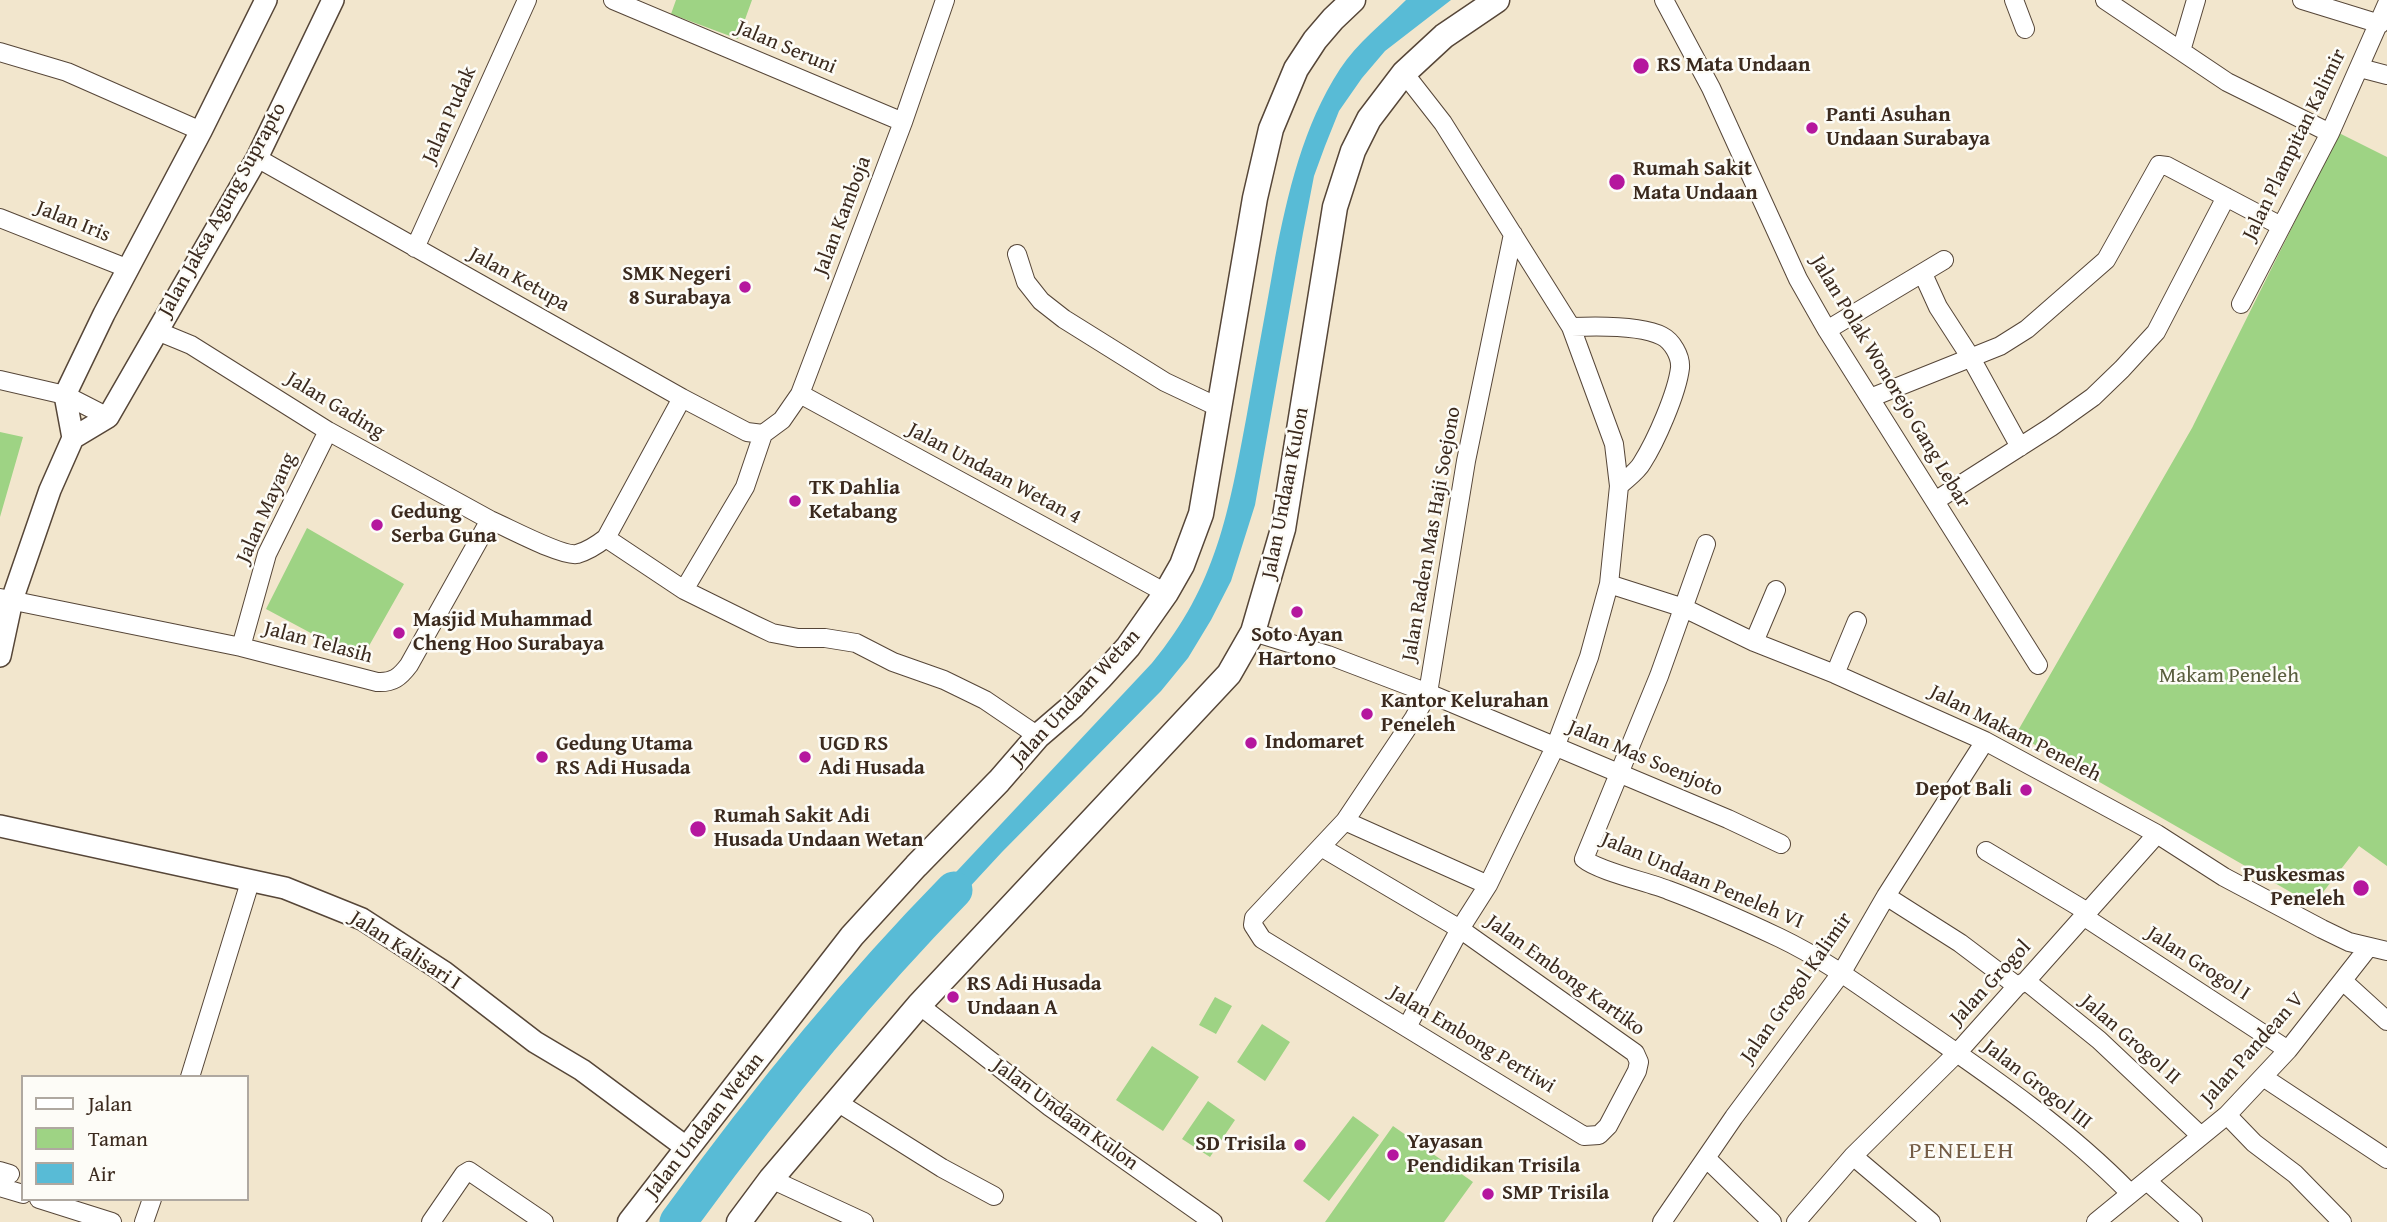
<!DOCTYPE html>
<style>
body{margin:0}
#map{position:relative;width:2387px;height:1222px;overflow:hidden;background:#f2e6cd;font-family:"Gentium Book Plus",serif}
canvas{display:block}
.legend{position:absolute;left:21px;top:1075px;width:228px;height:126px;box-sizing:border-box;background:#fdfcf7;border:2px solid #afa8a0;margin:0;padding:9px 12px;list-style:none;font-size:21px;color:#3b2a1e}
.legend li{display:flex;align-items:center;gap:14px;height:35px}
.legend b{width:35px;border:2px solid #afa8a0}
</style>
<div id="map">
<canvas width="2387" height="1222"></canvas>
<ul class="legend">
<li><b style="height:9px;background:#fff"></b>Jalan</li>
<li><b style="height:19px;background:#9ed384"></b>Taman</li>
<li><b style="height:19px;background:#58bbd6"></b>Air</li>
</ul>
</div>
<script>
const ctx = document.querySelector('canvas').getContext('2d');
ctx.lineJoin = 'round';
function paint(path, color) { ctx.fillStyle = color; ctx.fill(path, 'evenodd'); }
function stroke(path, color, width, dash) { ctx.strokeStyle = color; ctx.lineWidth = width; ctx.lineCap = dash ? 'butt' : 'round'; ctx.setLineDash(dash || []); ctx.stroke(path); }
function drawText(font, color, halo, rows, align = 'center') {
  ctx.font = font + ' "Gentium Book Plus",serif'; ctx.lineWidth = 5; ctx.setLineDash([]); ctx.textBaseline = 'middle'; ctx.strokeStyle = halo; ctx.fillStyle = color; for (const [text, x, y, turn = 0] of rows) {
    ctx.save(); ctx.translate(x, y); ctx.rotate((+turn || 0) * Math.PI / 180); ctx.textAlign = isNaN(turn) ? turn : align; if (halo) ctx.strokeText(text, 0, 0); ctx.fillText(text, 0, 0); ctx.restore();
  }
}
paint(new Path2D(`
 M676,0H752L738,39L671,14Z
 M2339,133L2387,157V866L2359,846L2313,905L2016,734L2192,428Z
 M0,432L23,437L0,517Z
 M307,528L404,584L361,660L266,609Z
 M1215,997L1232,1006L1216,1034L1199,1025Z
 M1262,1024L1290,1042L1265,1081L1237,1062Z
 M1152,1046L1199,1077L1163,1131L1116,1100Z
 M1208,1101L1235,1120L1210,1157L1182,1139Z
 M1353,1116L1379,1135L1329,1201L1303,1181Z
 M1393,1126L1473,1182L1444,1222H1325Z`), '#9ed384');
paint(new Path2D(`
 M1406,0H1451L1385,51L1362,78L1339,111L1325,146L1314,176L1303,233L1255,505L1231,581L1211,620L1188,658L1161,691L1002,852L927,933L912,919L1152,663C1217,585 1229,510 1247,414C1256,362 1266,310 1275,258C1288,192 1303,126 1340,69C1357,43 1384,22 1406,0Z`), '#58bbd6');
stroke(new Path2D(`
 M678,1222C762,1106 853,993 954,890`), '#58bbd6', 37);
const minor = new Path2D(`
 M613,0L903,122
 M1664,0L1711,88L1798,279L1827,330L2038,665
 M2014,0L2025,29
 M2105,0L2227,82L2330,133
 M2302,0L2380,24
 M2181,51L2196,0
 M0,52L67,72L201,131
 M2360,68L2387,75
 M1404,73L1443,123L1571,327L1614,444L1619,486L1609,584L1589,657L1556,745L1488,885L1460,929L1407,1027
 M257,158L682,398L747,432L763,434
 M0,218L129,269
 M415,248L527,0
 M1017,254L1026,282L1041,301L1064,319L1165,382L1220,408
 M1923,274L1938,307L1971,358L2020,447
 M2241,304L2330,133L2387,4
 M1571,327C1595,326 1641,325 1662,336C1672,341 1681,356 1680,368C1677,393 1656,441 1642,463C1637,472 1626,479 1619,486
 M1827,330L1944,260
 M157,331L191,345L328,431L490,520
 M0,380L65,395L108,417
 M800,394L1166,593
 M1870,398L2000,346L2027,329L2106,260L2159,165L2167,166L2281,226
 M763,434L782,420L800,394L903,122L945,0
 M1935,501L2051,427L2093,397L2122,369L2156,332L2226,197
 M606,538L684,590L755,625L772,633L798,638H825L856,643L893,662L944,680L985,700L1038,736
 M1706,544L1659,676L1584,859C1598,871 1648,882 1668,890C1706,904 1744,921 1780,938C1826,960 1864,989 1905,1017C1983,1071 2064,1125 2130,1193
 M1609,584L1684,608L1754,642L1835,674L1985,741L2157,834L2224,877L2322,929L2349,942L2387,951
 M684,590L745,487L763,434
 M0,598L241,647L377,682C393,683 400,677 409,665L490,520C507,527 562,557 577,554C588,551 597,545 606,538L682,398
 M1253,632L1328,655L1428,693L1728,819L1781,844
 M1754,642L1776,590
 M241,647L267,554L328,431
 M1835,674L1857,621
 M1345,821L1488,885
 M1321,847L1460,929L1635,1053L1639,1062L1637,1071L1608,1126L1599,1135L1584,1136L1262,939L1253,925L1254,918L1345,821L1414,718L1428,693L1466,461L1513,234
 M1986,851L2086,911
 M1886,896L1960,943L2017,986
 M2083,916L2288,1050
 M2026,981L2099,1040L2201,1136
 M2343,981L2387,1021
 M919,1005L1050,1107L1213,1222
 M190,1077L250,882
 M2263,1077L2387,1159
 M837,1102L942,1168L994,1196
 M2227,1115L2254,1143L2295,1174L2342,1222
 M1853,1156L1931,1222
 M1706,1158L1772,1222
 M0,1171L10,1174
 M771,1179L864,1222
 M2147,1181L2193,1222
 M0,1187L23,1194
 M39,1199L112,1222
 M144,1222L152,1199
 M431,1222L464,1174L469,1171L544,1222
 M1662,1222L1734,1117L1842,972L1886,896L1985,741
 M1796,1222L1853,1156L1958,1052L2017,986L2026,981L2157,834
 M2096,1222L2227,1115L2288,1050L2368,948`);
const tertiary = new Path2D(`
 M73,438L108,417L257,158L333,0
 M0,656L12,600L50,490L73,438L65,395L104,314L201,131L266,0
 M0,826L285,888L362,919L444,972L535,1042L582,1070L687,1148`);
const secondary = new Path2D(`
 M630,1222L852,936L916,866L999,781L1038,736L1073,706L1100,678L1128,647L1166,593L1182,565L1201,514L1255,198L1271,129L1296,69L1315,40L1333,19L1353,0
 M739,1222L771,1179L919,1005L1229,674L1253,632L1283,529L1335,207L1353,151L1369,119L1404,73L1444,36L1497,0`);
stroke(minor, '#564638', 20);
stroke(tertiary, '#564638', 24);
stroke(secondary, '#564638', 27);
stroke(minor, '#fff', 18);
stroke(tertiary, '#fff', 21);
stroke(secondary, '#fff', 24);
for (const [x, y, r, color] of [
 [1641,66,9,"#b5179e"],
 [1812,128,7,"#b5179e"],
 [1617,182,9,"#b5179e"],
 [745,287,7,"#b5179e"],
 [795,501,7,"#b5179e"],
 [377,525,7,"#b5179e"],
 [1297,612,7,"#b5179e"],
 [399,633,7,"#b5179e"],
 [1367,714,7,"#b5179e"],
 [1251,743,7,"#b5179e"],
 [542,757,7,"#b5179e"],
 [805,757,7,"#b5179e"],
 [2026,790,7,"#b5179e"],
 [698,829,9,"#b5179e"],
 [2361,888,9,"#b5179e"],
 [953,997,7,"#b5179e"],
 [1300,1145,7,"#b5179e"],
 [1393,1155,7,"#b5179e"],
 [1488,1194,7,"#b5179e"]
]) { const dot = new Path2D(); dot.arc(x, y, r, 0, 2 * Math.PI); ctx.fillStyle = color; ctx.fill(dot); stroke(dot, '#fdfcf7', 2.5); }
drawText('21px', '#3b2a1e', '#fdfcf7', [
 ["Jalan Seruni",786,48,23],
 ["Jalan Pudak",450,115,-66],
 ["Jalan Plampitan Kalimir",2295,145,-64],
 ["Jalan Jaksa Agung Suprapto",223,210,-61],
 ["Jalan Kamboja",843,216,-69],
 ["Jalan Iris",73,222,22],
 ["Jalan Ketupa",519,280,29],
 ["Jalan Polak Wonorejo Gang Lebar",1890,382,59],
 ["Jalan Gading",335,406,31],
 ["Jalan Undaan Wetan 4",994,474,28],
 ["Jalan Undaan Kulon",1286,493,-79],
 ["Jalan Mayang",267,508,-66],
 ["Jalan Raden Mas Haji Soejono",1432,534,-80],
 ["Jalan Telasih",318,643,15],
 ["Jalan Undaan Wetan",1076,698,-47],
 ["Jalan Makam Peneleh",2015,734,27],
 ["Jalan Mas Soenjoto",1645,759,23],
 ["Jalan Undaan Peneleh VI",1702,881,23],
 ["Jalan Kalisari I",405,951,33],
 ["Jalan Grogol I",2198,964,33],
 ["Jalan Embong Kartiko",1565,976,36],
 ["Jalan Grogol",1991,983,-47],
 ["Jalan Grogol Kalimir",1797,988,-55],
 ["Jalan Embong Pertiwi",1472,1040,31],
 ["Jalan Grogol II",2130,1040,41],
 ["Jalan Pandean V",2253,1049,-48],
 ["Jalan Grogol III",2037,1085,38],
 ["Jalan Undaan Kulon",1065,1115,36],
 ["Jalan Undaan Wetan",705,1126,-52]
]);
drawText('bold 21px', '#3b2a1e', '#fdfcf7', [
 ["RS Mata Undaan",1657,66],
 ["Panti Asuhan",1826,116],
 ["Undaan Surabaya",1826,140],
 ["Rumah Sakit",1633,170],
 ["Mata Undaan",1633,194],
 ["SMK Negeri",731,275,"right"],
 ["8 Surabaya",731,299,"right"],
 ["TK Dahlia",809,489],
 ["Ketabang",809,513],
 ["Gedung",391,513],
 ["Serba Guna",391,537],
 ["Masjid Muhammad",413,621],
 ["Cheng Hoo Surabaya",413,645],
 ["Soto Ayan",1297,636,"center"],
 ["Hartono",1297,660,"center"],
 ["Kantor Kelurahan",1381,702],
 ["Peneleh",1381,726],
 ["Indomaret",1265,743],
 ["Gedung Utama",556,745],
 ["RS Adi Husada",556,769],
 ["UGD RS",819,745],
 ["Adi Husada",819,769],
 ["Depot Bali",2012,790,"right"],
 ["Rumah Sakit Adi",714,817],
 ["Husada Undaan Wetan",714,841],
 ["Puskesmas",2345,876,"right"],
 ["Peneleh",2345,900,"right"],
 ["RS Adi Husada",967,985],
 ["Undaan A",967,1009],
 ["Yayasan",1407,1143],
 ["Pendidikan Trisila",1407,1167],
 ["SD Trisila",1286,1145,"right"],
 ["SMP Trisila",1502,1194]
], 'left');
drawText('21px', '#595d3d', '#fdfcf7', [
 ["Makam Peneleh",2229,677]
]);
ctx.letterSpacing = '2px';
drawText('24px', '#745c45', '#fdfcf7', [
 ["PENELEH",1962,1152]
]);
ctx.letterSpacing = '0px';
</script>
